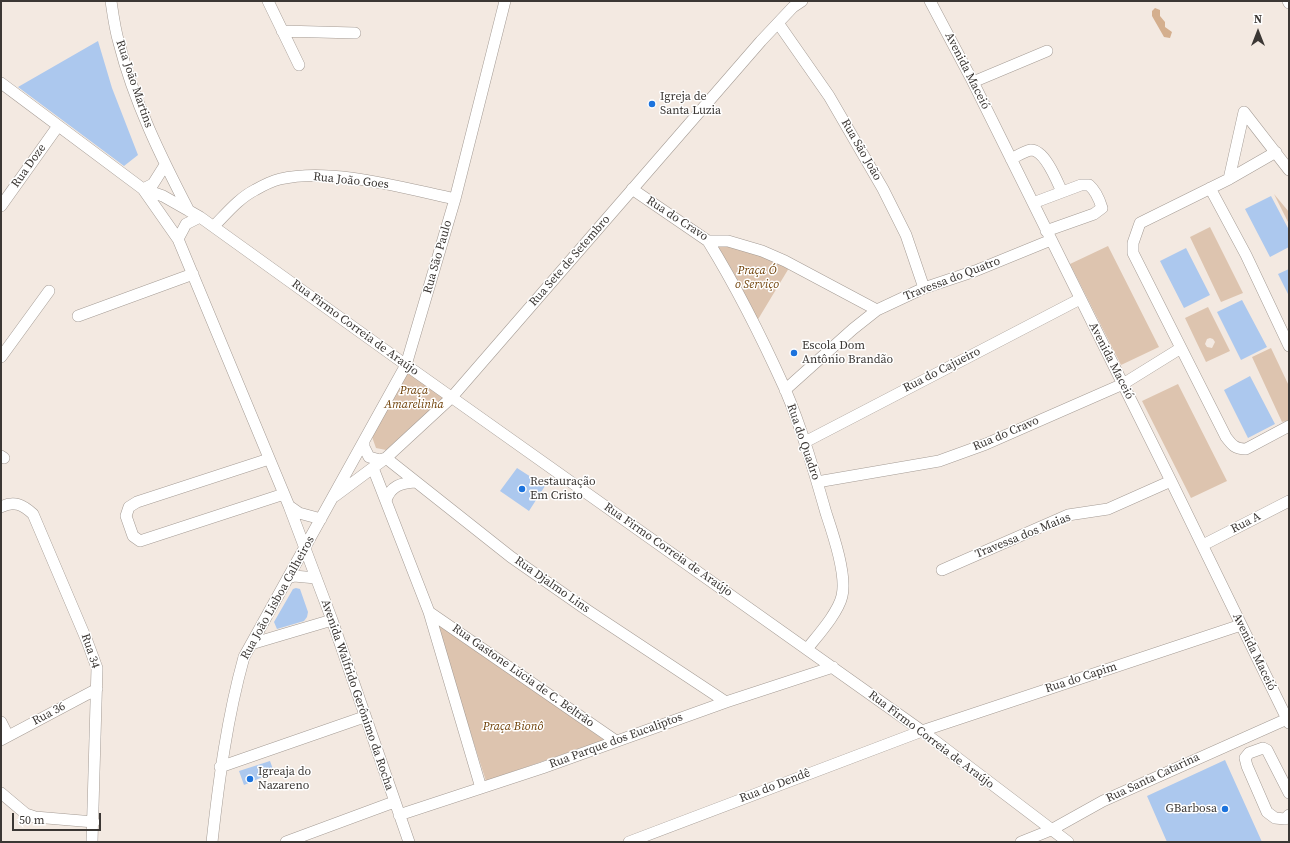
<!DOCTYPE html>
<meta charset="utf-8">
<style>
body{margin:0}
#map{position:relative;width:1290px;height:843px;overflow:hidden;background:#f3e9e1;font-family:"Source Serif 4",serif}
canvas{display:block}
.frame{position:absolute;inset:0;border:2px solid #3b3734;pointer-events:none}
.north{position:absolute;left:1238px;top:12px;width:40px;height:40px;-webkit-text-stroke:3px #fff;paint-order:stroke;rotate:0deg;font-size:11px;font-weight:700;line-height:16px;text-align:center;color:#3b3734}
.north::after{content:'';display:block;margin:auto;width:14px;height:18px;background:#3b3734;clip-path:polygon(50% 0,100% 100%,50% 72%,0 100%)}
.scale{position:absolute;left:12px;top:813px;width:89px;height:18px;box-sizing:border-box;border:2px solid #3b3734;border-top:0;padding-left:5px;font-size:12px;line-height:14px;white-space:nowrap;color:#3b3734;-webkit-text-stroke:3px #fff;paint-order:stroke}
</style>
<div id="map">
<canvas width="1290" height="843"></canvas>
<div class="frame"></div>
<div class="north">N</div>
<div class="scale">50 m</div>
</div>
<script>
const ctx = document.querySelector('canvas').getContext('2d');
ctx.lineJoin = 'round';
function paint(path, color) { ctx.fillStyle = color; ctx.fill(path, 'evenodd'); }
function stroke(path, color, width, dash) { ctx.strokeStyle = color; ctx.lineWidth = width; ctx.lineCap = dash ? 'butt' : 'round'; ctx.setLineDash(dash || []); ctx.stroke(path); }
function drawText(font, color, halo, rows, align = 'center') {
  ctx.font = font + ' "Source Serif 4",serif'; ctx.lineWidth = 3; ctx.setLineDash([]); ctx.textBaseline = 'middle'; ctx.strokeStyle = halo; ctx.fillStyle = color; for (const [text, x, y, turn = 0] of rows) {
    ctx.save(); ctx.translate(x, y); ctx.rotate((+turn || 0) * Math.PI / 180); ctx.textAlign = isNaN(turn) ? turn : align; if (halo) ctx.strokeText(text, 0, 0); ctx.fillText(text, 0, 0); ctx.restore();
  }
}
paint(new Path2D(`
 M1274,194L1289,212V224Z
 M1210,227L1243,293L1221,302L1190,237Z
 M731,244L789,268L757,321L712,245Z
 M1108,246L1159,347L1121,365L1070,264Z
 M1208,307L1230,351L1206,362L1185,318ZM1210,338L1213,339L1215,342L1212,348L1207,347L1205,344L1207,339Z
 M1271,348L1289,386V420L1282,422L1252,357Z
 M407,370L445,396L386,450L376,448L371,434Z
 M1178,384L1227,481L1191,498L1142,401Z
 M434,619L604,740L486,781Z`), '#ddc4af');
paint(new Path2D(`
 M1155,8L1160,10V16L1165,22V27L1172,32L1170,38L1164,37L1152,16V11Z`), '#d4af8e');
paint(new Path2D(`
 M98,41L112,88L138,155L124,166L18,87Z
 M1271,196L1289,230V247L1270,257L1245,209Z
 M1186,248L1210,295L1184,308L1160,261Z
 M1289,269V296L1278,274Z
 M1242,300L1267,347L1241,360L1217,312Z
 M1250,376L1275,424L1248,438L1224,390Z
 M517,468L545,486L529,511L500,491Z
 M296,588L300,589L308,612L307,617L304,621L277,629L274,622L293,589Z
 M1225,760L1262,842H1167L1147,796Z
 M270,761L274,772L244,785L239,771Z`), '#acc8ee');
const minor = new Path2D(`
 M111,1C113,15 115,30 119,43C134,102 161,157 189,211
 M268,1L299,65
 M930,1L973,82L1171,481L1289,723
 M1288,1L1289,3
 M778,23L829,96L883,189L906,235L924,288
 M282,31L355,33
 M973,82L1047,51
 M1,83L143,189L178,239L289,506L332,620L409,842
 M1244,112L1289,170
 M1276,152L1229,179L1140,223L1133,243V253L1226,437C1232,445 1235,449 1246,449L1289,426
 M1011,159C1017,156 1025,151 1031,150C1045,150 1057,181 1062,192
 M1229,179L1244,112
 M1210,188L1246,255L1289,346
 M143,189L163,196L200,217L406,365L922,731L1068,842
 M143,189L153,184L165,165
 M632,189L708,241H728L762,251L785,261L877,310
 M1033,203L1081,185H1089C1096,191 1099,198 1102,208L1094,214L1046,231
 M1,206L58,126
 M214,226C226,214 239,198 255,190C262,186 272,181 280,179C332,167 403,188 455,199
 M178,239L186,224L200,217
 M708,241C737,288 762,338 785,389C802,429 814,471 826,513C833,534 847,575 842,596C838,613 818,635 807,649
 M78,316L193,274
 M1,357L49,291
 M785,390L853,329L877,310L924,288L975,271L1051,240
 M364,441V447L369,457L380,460L386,458L511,557L587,610L726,702
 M805,442L1080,299
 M1,456L4,458
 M269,459L137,502L129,507L126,516L133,536L140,541L284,494
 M373,468L429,612L481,788
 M817,482L939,461L986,444L1123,384L1181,348
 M335,496L386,458L452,397L761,41L793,7L802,1
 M386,501C390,486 401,483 415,482
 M289,506L299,513L321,519
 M1,507C14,500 23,505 33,514L87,641L97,668L92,842
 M1203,545L1289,501
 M942,570L1068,515L1108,509L1171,481
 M288,578L294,576L316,578
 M429,612L616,741
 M251,644L332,620
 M1,722L8,736
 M1,740L97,689
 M220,767L364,717
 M1,793L26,814L35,817L94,822
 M1289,793L1267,750L1263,748L1249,753L1245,758L1247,766L1267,812L1275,818L1285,819L1289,815
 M399,815L542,768L726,702L833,667
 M212,842C219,779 227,718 244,657L406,365L455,199L505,1
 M286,842L394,802
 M629,842L922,731L1241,625
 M1021,842L1051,830L1103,801L1287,719`);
stroke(minor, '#a49b94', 12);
stroke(minor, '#fff', 11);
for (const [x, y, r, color] of [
 [652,104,4,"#1c73dd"],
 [794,353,4,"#1c73dd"],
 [522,489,4,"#1c73dd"],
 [250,779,4,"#1c73dd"],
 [1225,809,4,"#1c73dd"]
]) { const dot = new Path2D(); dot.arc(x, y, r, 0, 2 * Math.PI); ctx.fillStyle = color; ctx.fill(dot); stroke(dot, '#fff', 1.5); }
drawText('12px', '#3b3734', '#fff', [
 ["Avenida Maceió",967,71,63],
 ["Rua João Martins",134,84,71],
 ["Rua São João",861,150,60],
 ["Rua Doze",29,166,-55],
 ["Rua João Goes",351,181,6],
 ["Rua do Cravo",677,219,33],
 ["Rua São Paulo",438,257,-74],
 ["Rua Sete de Setembro",570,261,-49],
 ["Travessa do Quatro",952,279,-21],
 ["Rua Firmo Correia de Araújo",355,328,36],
 ["Avenida Maceió",1111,361,63],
 ["Rua do Cajueiro",942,370,-27],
 ["Rua do Cravo",1006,434,-23],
 ["Rua do Quadro",803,442,71],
 ["Rua A",1246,523,-27],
 ["Travessa dos Maias",1023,536,-22],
 ["Rua Firmo Correia de Araújo",668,550,35],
 ["Rua Djalmo Lins",552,585,35],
 ["Rua João Lisboa Calheiros",278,598,-61],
 ["Rua 34",90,651,72],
 ["Avenida Maceió",1254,652,64],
 ["Rua Gastone Lúcia de C. Beltrão",523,676,35],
 ["Rua do Capim",1081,678,-18],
 ["Avenida Walfrido Gerônimo da Rocha",357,695,71],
 ["Rua 36",49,714,-28],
 ["Rua Firmo Correia de Araújo",931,740,37],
 ["Rua Parque dos Eucaliptos",616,741,-20],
 ["Rua Santa Catarina",1153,778,-25],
 ["Rua do Dendê",775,786,-21]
]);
drawText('12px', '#3b3734', '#fff', [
 ["Igreja de",660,97],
 ["Santa Luzia",660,111],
 ["Escola Dom",802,346],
 ["Antônio Brandão",802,360],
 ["Restauração",530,482],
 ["Em Cristo",530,496],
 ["Igreaja do",258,772],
 ["Nazareno",258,786],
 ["GBarbosa",1217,809,"right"]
], 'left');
drawText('italic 12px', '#6f4007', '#fff', [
 ["Praça Ó",757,271],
 ["o Serviço",757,285],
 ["Praça",414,391],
 ["Amarelinha",414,405],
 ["Praça Bionô",513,727]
]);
</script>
